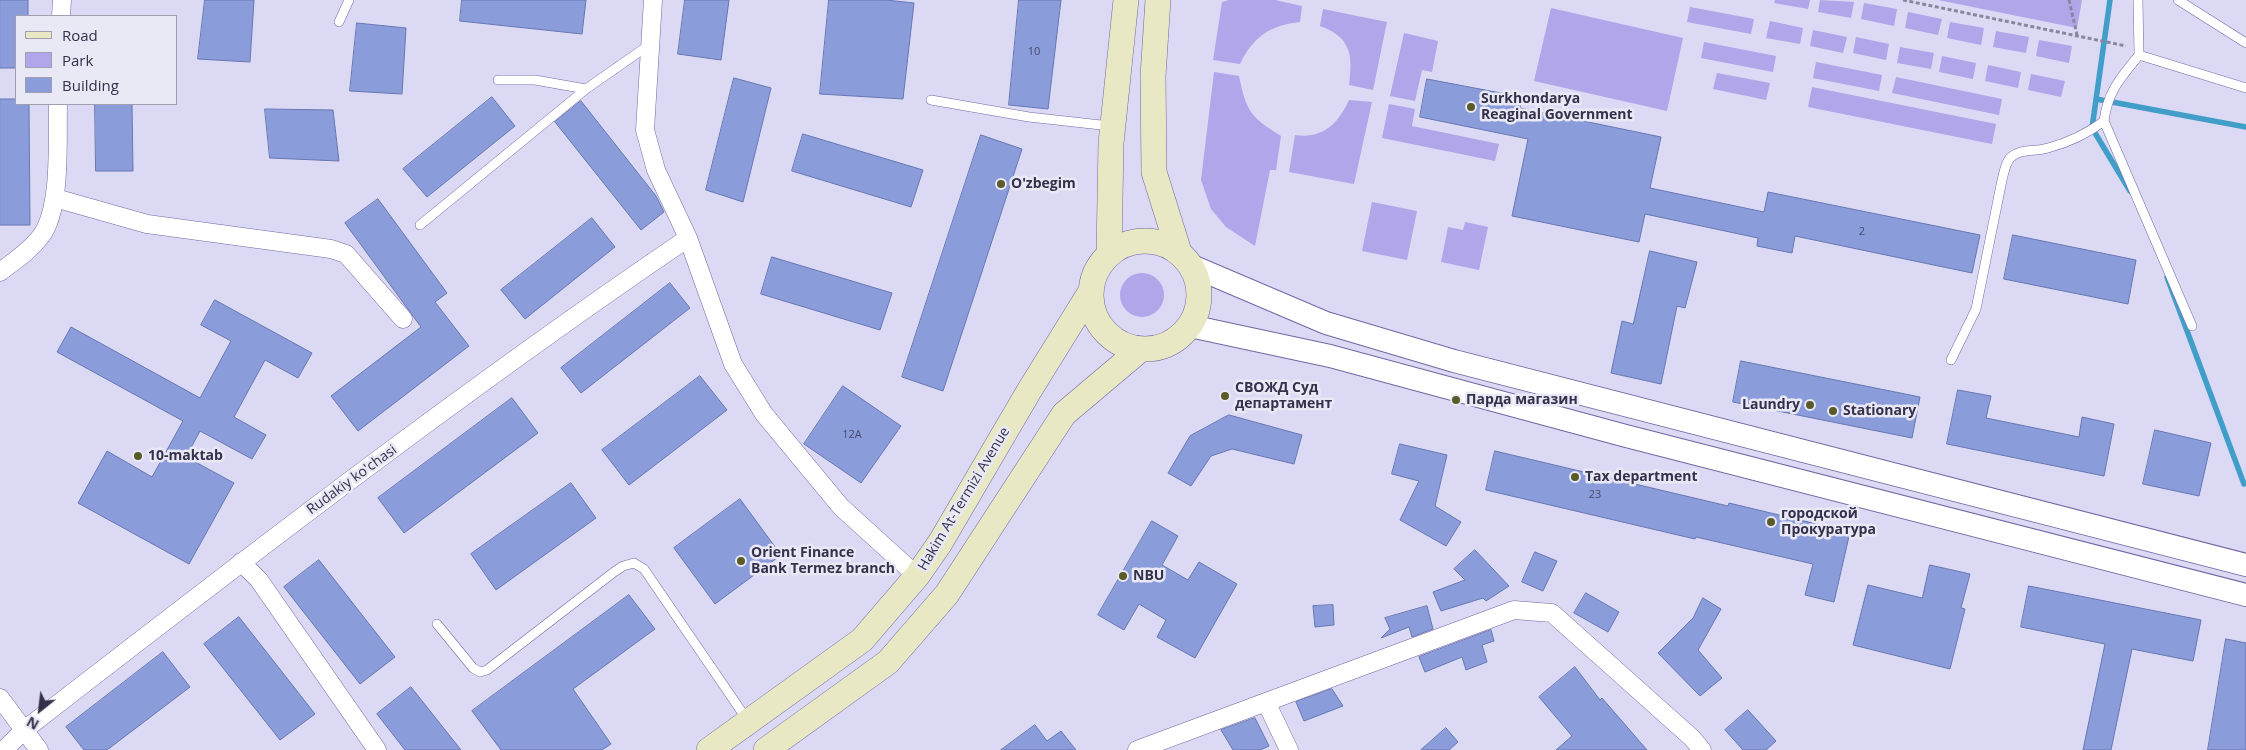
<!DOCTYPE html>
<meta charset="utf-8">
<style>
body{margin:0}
#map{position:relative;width:2246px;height:750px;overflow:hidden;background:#dcd9f4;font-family:"Open Sans",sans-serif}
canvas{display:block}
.legend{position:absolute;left:15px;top:15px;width:162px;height:90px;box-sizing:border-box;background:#e9e8f5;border:1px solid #a19eb1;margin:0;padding:6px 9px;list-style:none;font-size:15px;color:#35304b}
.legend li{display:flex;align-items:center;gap:10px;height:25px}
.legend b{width:25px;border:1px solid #a19eb1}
.north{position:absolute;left:15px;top:685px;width:50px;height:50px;-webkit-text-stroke:4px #e9e8f5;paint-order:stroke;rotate:209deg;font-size:14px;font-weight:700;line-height:20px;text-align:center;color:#35304b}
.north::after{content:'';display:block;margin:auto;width:18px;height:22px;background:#35304b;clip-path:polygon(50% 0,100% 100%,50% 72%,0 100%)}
</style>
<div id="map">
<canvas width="2246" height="750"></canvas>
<ul class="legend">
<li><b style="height:6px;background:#e8e9c4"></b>Road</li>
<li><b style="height:14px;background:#b0a6e9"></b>Park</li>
<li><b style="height:14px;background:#8a9cda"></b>Building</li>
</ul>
<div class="north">N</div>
</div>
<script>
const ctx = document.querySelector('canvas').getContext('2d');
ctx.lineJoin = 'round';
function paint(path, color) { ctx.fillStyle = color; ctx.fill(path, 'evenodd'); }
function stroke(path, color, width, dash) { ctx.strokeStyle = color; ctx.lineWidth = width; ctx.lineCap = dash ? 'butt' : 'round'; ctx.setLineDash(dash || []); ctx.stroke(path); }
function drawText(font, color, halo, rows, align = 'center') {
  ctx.font = font + ' "Open Sans",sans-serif'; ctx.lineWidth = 5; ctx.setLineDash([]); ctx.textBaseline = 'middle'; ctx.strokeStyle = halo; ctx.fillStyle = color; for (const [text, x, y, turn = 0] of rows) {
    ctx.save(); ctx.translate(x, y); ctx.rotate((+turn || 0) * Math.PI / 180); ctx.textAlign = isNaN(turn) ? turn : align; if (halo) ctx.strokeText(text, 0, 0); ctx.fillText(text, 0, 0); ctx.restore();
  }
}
paint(new Path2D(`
 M1229,0H1275L1302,6L1300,22C1270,25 1253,37 1240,64L1213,60L1222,2Z
 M1775,0H1810L1808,9L1774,3Z
 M1820,0L1854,2L1851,18L1818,12Z
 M1938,0H2082L2077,28Z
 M1864,3L1897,9L1894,26L1861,19Z
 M1690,7L1754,19L1751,34L1687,22Z
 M1551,8L1683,38L1667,111L1534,81Z
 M1323,9L1387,22L1373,90L1349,85C1353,55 1351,37 1320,26Z
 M1908,12L1942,19L1938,35L1905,28Z
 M1770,21L1803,28L1800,44L1766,38Z
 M1950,22L1984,28L1981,45L1947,38Z
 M1813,30L1847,37L1843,53L1810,46Z
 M1996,31L2029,37L2026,53L1993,47Z
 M1404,33L1438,41L1432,72L1422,70L1415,101L1390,96Z
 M1856,37L1889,44L1886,60L1853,53Z
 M2039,40L2072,46L2069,63L2036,56Z
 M1704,42L1776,56L1773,72L1701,58Z
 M1900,47L1934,53L1931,69L1897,63Z
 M1942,56L1976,63L1973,79L1939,72Z
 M1816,62L1882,75L1879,91L1813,78Z
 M1988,65L2021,72L2018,88L1985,81Z
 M1214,72L1239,76C1246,110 1250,117 1281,136L1276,170H1270L1255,246L1226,227L1211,209L1201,180Z
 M1717,73L1770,83L1766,100L1713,89Z
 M2031,74L2065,81L2061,97L2028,90Z
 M1896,77L2002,99L1999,115L1892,93Z
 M1812,87L1996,124L1992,144L1808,107Z
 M1349,100L1372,102L1354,184L1289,172L1295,135C1323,139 1338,124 1349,100Z
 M1389,104L1415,109L1412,126L1499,144L1495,161L1382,138Z
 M1372,202L1417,211L1407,260L1362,251Z
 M1465,222L1488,227L1479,270L1441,262L1448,227L1463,230Z
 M1120 295a22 22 0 1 1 44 0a22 22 0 1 1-44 0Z`), '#b0a6e9');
stroke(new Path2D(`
 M2110,0L2092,128L2130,191
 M2096,99L2246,127
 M2167,277L2244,484`), '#409ec9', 5.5);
const building = new Path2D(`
 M0,0H28V16H16V68H0Z
 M205,0H254L250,62L198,59Z
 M462,0H586L582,34L460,21Z
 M685,0H729L721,60L678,54Z
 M829,0H886L914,3L903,99L820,94Z
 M1019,0H1061L1048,109L1009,105Z
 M357,23L406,28L402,94L350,91Z
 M734,78L771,88L743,202L706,190Z
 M1427,79L1522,97L1520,108L1661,137L1650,188L1764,212L1768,192L1980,235L1972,273L1795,236L1792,253L1757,246L1758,238L1645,214L1639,242L1512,216L1528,139L1420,117Z
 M492,97L515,126L427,197L403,169Z
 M0,99H16V104H29L30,225H0Z
 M581,101L656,196L664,212L641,230L555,122Z
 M95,104H132L133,171H96Z
 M265,109L333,110L339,161L270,158Z
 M803,134L923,170L911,207L792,171Z
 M981,135L1022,149L943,391L902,377Z
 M378,199L447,293L435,302L469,346L358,431L331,396L421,327L345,223Z
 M592,218L615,247L525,319L501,290Z
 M2013,235L2136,260L2128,304L2004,279Z
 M1650,251L1697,262L1685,308L1677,306L1661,384L1611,373L1622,321L1633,324Z
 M772,257L892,293L880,330L761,294Z
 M670,283L690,308L581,393L561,368Z
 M215,300L312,353L298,378L265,360L234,417L266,435L252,459L200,431L186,457L234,483L189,564L78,503L107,451L152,477L183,421L57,352L71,327L200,398L231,341L201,325Z
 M1741,361L1920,397L1912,438L1733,402Z
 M700,376L727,410L629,485L602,450Z
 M843,386L901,426L861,483L804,444Z
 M1958,390L1991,396L1986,418L2079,437L2082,417L2114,424L2104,476L1947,444Z
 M512,398L538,433L404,533L378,498Z
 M1229,415L1302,435L1294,464L1232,449L1211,456L1191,486L1168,473L1190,436Z
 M2155,430L2211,443L2199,496L2143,484Z
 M1400,444L1447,455L1435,506L1461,522L1446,546L1400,520L1419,481L1392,474Z
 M1495,451L1728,506L1729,503L1850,532L1834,602L1805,595L1813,564L1696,537L1695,539L1486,490Z
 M571,483L596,518L496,590L471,554Z
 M740,499L781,555L715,604L674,548Z
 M1152,521L1178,536L1162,565L1188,580L1199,562L1237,584L1195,658L1157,637L1166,620L1139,604L1124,630L1098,615Z
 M1475,550L1509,586L1486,601L1483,598L1441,611L1433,592L1465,580L1454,569Z
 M1535,552L1557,561L1543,591L1522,582Z
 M319,560L395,657L360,684L284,587Z
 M1930,565L1970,574L1961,608L1965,609L1950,669L1853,645L1868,585L1922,598Z
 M2029,586L2201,620L2193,661L2132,649L2111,750H2083L2105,644L2021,627Z
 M1586,593L1619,612L1608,632L1574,613Z
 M629,595L655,629L573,689L611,744L602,750H501L472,711Z
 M1703,598L1721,609L1698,650L1722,678L1700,696L1658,653L1693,618Z
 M1333,605L1334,625L1315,627L1313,606Z
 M1427,606L1433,629L1412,637L1409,627L1381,638L1390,629L1385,618Z
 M239,617L315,714L280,740L204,644Z
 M1491,630L1494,641L1482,645L1487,662L1466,670L1462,657L1425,672L1419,657Z
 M2226,639L2246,643V750H2208Z
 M163,652L190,687L107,750H84L66,727Z
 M1575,667L1600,700L1602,698L1647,750H1556L1572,736L1539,697Z
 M411,687L461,750H405L377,714Z
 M1332,689L1343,706L1304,721L1296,702Z
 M1748,710L1776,741L1766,750H1743L1725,730Z
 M1255,718L1269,746L1260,750H1233L1221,730Z
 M1035,725L1047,741L1061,731L1076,750H1001Z
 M1446,728L1458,742L1449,750H1421Z`);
paint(building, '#8a9cda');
stroke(building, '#6677b2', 1);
const service = new Path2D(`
 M2138,0L2139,55L2246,88
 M2178,0L2246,43
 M339,22L349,0
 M2139,55C2121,78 2108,90 2104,121L2192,326
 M498,80H535L586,89L649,45
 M931,100L1029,117L1110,126
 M420,225L586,89
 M1951,360L1976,309L2002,180C2004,173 2005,164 2010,158C2020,148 2035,152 2048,148C2067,143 2088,133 2104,121
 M437,624L473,668L480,672L487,670L614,572L623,566L634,563L644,569L748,721`);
const minor = new Path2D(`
 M653,0L645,130L656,170L688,238L733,364L764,414L841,507L917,576
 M61,16L62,0
 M55,198L147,224L331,249L346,254L403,319
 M0,272C14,261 30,251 41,236C62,208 57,139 58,104
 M241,562L259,580L377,750
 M0,698L39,750
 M1266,702L1289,750
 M4,750L23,731C241,562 460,393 688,238
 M1137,750L1514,610L1552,613L1692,738L1702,750`);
const tertiary = new Path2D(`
 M1192,266L1326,323L1454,361L2246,565
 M1190,326L1330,356L1626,436L2246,595`);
const secondary = new Path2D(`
 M1158,0L1153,76L1154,172L1179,252
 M1091 295a54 54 0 1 1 108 0a54 54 0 1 1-108 0Z
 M1109,254L1111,143L1126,0
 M709,750L862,640L917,576L940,543L1029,391L1091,291
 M766,750L888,662L947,594L1064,414L1141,349`);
stroke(service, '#7267a4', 10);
stroke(minor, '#7267a4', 19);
stroke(tertiary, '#7267a4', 24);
stroke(secondary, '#7267a4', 26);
stroke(new Path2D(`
 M1903,0L2126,46
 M2069,0L2077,35`), '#8a86a1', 3, [4, 2.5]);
stroke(service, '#fff', 9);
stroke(minor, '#fff', 18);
stroke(tertiary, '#fff', 22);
stroke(secondary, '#e8e9c4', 25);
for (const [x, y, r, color] of [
 [1471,107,5,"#595b29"],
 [1001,184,5,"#595b29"],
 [1225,396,5,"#595b29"],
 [1456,400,5,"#595b29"],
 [1810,405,5,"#595b29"],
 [1833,411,5,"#595b29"],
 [138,456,5,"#595b29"],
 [1575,477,5,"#595b29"],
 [1771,522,5,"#595b29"],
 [741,561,5,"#595b29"],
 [1123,576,5,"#595b29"]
]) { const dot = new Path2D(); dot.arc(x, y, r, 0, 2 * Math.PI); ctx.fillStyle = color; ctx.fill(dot); stroke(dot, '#e9e8f5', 2); }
drawText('11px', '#4a4b6f', null, [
 ["10",1034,52],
 ["2",1862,232],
 ["12A",852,435],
 ["23",1595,495]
]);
drawText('bold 14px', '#35304b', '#e9e8f5', [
 ["Surkhondarya",1481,99],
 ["Reaginal Government",1481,115],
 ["O'zbegim",1011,184],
 ["СВОЖД Суд",1235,388],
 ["департамент",1235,404],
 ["Парда магазин",1466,400],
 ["Laundry",1800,405,"right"],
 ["Stationary",1843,411],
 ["10-maktab",148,456],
 ["Tax department",1585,477],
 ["городской",1781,514],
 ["Прокуратура",1781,530],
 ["Orient Finance",751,553],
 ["Bank Termez branch",751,569],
 ["NBU",1133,576]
], 'left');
drawText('14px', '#35304b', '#e9e8f5', [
 ["Rudakiy ko'chasi",352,480,-36],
 ["Hakim At-Termizi Avenue",964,499,-59]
]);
</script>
